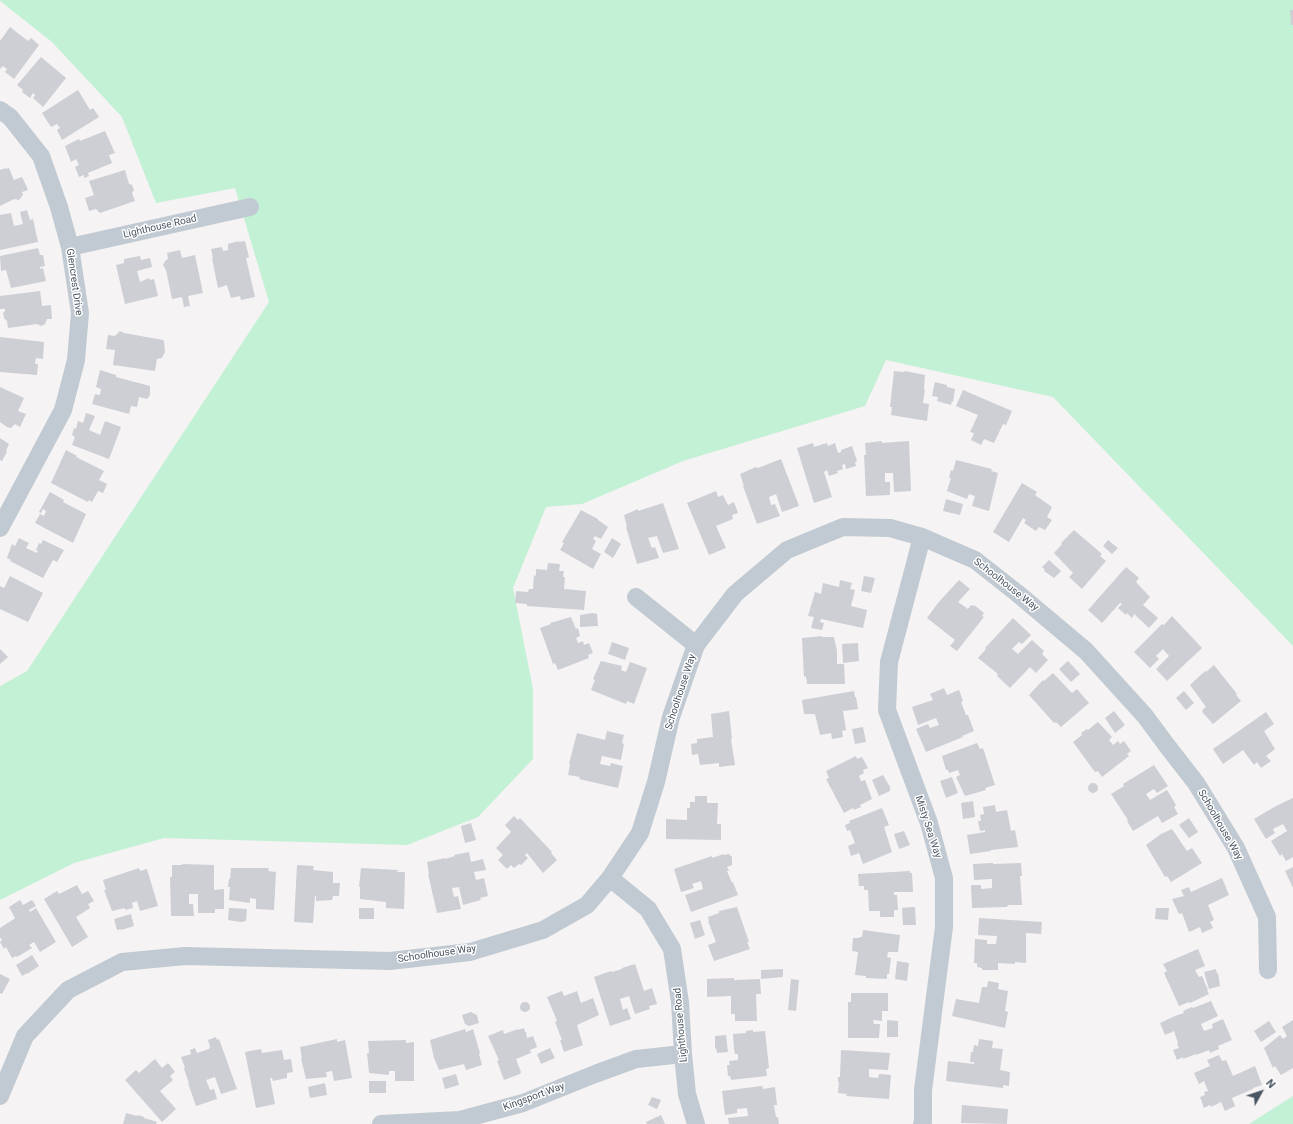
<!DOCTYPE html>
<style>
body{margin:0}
#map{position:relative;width:1293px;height:1124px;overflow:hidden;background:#f5f3f3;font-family:Roboto,sans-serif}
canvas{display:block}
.north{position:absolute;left:1241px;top:1072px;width:40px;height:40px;-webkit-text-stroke:3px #fff;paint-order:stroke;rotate:50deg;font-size:11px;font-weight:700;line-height:16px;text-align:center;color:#4a5661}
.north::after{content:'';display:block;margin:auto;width:14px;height:18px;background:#4a5661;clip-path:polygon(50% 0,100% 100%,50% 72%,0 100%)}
</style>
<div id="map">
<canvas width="1293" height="1124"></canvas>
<div class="north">N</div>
</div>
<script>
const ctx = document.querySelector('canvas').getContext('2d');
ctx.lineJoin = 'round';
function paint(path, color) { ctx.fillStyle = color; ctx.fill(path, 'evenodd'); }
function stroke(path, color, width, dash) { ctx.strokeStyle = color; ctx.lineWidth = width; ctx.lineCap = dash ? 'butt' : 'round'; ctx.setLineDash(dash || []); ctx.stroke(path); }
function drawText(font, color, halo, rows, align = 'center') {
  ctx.font = font + ' Roboto,sans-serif'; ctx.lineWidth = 3; ctx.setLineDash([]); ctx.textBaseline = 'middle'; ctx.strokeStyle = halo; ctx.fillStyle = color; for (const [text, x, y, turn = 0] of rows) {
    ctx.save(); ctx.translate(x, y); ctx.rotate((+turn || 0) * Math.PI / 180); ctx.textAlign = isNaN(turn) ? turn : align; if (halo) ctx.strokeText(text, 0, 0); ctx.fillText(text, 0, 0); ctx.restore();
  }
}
paint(new Path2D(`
 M0,0H1293V646L1053,397L886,360L865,406L683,461L582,504L546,507L513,588L533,689V759L478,817L407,845L164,838L74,863L0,900V686L27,671L269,302L235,188L156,203L122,117L52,42L0,1Z
 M1293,1096V1124H1249Z`), '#c3f1d5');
paint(new Path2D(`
 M1290,10H1293V25H1291Z
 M10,27L28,41L31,38L39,45L14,79L5,72L7,69L3,66L0,69V41Z
 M41,57L66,78L43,107L33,98L35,95L33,93L30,98L22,92L23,90L17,85Z
 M78,90L90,110L93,108L99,117L62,140L57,130L60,128L57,124L51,127L42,113Z
 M105,131L115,153L109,155L112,163L88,173L89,176L84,178V175L79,177L75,167L79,165L76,159L71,162L65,146L79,139L80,141Z
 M6,168V169L9,168L14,180L22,177L28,190L22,192L23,195L19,200L14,199L0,206V170Z
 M125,170L129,184L132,185L134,190L132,193L135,201L100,213L96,209L89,211L85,198L94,195L89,181Z
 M27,210L30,220L33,219L38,242L0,250V215L11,213L14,226L23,224L20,212Z
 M239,241V242L245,241L249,257L246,258L255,297L241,300L240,296L231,298L227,285L218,288L212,258H213L211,249L222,247L223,251L228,250V244Z
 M38,248L40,255H43L45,266L40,267V269L43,268L46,281L11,288L6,270L1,271L0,256Z
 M180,250L182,258L195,255L203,293L188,296L190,306L184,307L182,297L172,299L166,270L163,265L165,261L168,259L167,253Z
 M140,256L141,260L150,258L152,267L137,271L140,282L149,278L150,280L154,279L158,296L125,304L116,265L124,263V259Z
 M40,291L42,306L51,305L52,319H47L45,324L41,326L37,324L8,328L7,321L4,318L3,313L5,311V309H0V296Z
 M120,331L124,333L163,340L164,341L165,352L162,358L157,359L155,371L113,365L115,350L106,349L108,335L115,336Z
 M0,337L44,342L43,359L36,358L35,364H38L37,375L0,372Z
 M100,370L116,375V377L150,386V395L147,399L139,397L137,407L131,406L129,414L92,404L95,394L100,395L101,389L96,387Z
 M894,371L904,372L905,371L925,375L924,389H925L923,403L929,404L927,421L891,415L892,407H890Z
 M935,382L947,385V387L955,389L953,402L952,401L951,405L937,401L938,397L932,396Z
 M0,387L24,398L18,411L26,414L20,427L15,424L11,428L7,427L0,422Z
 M963,390L1012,411L1006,425L1003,424L994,443L984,439L981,445L971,440L974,433L970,432L978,415L956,406Z
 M86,413L95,416L89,430L100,435L105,421L121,427L109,459L72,445L75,437L72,435L74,428L76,429L78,421L83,423Z
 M0,438L9,444L6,451L7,452L2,461L0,460Z
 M882,441V443L909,441L911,491L894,492L893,473H885V482H890V495L866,496L864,455H866L865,443Z
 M813,443L814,447L827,443L828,446L835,443L838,453L841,452V450L852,446L857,461L855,462L856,466L846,469L845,464L842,465L843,469L837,471L838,473L829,476L827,470L824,472L832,497L814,503L797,448Z
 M66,450L77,456L76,457L104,471L99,480L107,484L103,493L98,491L92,502L89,500L88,502L51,483Z
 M781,459L799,506L782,512L776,494L769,497L771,505L775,504L780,516L757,524L743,486H744L740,474L756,467L758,468Z
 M956,460L992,469L991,471L998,473L989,511L972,506L975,496L969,494L967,499L947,491L951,478H949L951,470L953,471Z
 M1022,483L1037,492L1035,495L1052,507L1047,517L1052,520L1045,530L1039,527L1036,531L1024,523L1026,520L1023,518L1009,542L993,532Z
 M716,491L718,497L723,495L728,505L734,502L738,513L732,515L733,519L716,526L726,548L709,555L687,503Z
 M50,492L64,500L63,502L86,514L73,543L35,523L40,514L44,516L46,511L43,509L41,513L39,512Z
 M946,499L963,504L960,515L943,511Z
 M663,503L679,549L663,553L657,536L648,538L652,548L655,547L659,558L637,564L626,527H627L624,515L638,509V511Z
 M581,510L598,519V520L608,527L601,539L595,536L593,539L596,541L592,549L601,554L593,569L560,550L564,543L562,542Z
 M1074,530L1102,554L1100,556L1106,561L1082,589L1069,577L1073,573L1054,553L1062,544L1061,543Z
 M19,538L29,543L26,548L37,553L38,551L36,550L39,543L41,544L43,540L64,550L57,562L53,560L43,578L10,561L11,560L7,558L12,544L15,546Z
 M612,538L621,544L613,558L604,552Z
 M1108,540L1118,548L1112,554L1103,546Z
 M1049,560L1061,571L1054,578L1044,571L1045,570L1042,567Z
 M548,563L560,564L559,571H564L563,577H565L564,589L586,591L584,610L527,606V604L515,603L516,591L528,592L529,589H533L534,575L536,576V569L547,570Z
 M1126,567L1139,578L1136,582L1150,597L1143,605L1158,618L1149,628L1134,614L1132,618L1127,613L1126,615L1118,608L1122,604L1120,603L1102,623L1088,610Z
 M10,576L43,593L28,622L0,609V586L4,588Z
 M864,576L875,578L871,593L861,591Z
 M840,580L852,583L850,589L855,590L851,606L867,610L863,628L821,619L820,622L824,623L822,630L811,628L814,617L808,616L815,592L821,594L823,583L839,587Z
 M959,580L970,589L958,602L968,609L971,605L974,606V605L984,613L982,616L984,617L957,651L950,646L955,640L927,618L938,603Z
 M593,613L597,614L598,626L580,627V615Z
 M1172,616L1202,648L1167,681L1156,669L1169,656L1163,649L1156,656L1159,659L1150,668L1134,652L1162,624L1164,625Z
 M571,617L576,629L578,628L580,636L576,638L578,643L583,641L584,645L589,643L593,653L588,655L589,658L558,670L555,663L553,664L540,628L551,624L550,623Z
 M1013,618L1031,635L1022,644L1019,642L1012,649L1018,654L1032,640L1044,651L1042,654L1048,660L1036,673L1030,667L1010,688L997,676L998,674L978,658L986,649L985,648Z
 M822,636V637H834L837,651V664H844L845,684H807L806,676L804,677L802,638Z
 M612,642L629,648L625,660L608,654Z
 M858,643L859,661L843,663L842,644Z
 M0,649L8,657L0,664Z
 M601,661L622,666L621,670L626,672L630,662L647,668L634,704L627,701L626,704L591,690L595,680L593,679Z
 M1068,661L1080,674L1071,682L1059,669Z
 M1214,665L1237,694L1236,695L1241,701L1213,724L1203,713L1202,710L1206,707L1190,685L1205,671L1206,672Z
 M1053,673L1072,693L1077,689L1089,703L1061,727L1056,722L1054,723L1029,695L1043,680L1044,681Z
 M944,688L947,695L959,690L963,701L961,702L966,715H968L974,731L962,736L963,737L926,752L916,729L928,724L930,728L939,725L936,718L918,725L912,707L933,700L930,694Z
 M854,691L855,697H856L858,709L843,711L846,730L842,731L843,737L832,739L831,733L820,735L815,714H804L802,700Z
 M1184,691L1194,703L1186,710L1176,698Z
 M729,711L732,739H731L735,765L719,767V763L700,765L698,754L692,755L691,744L697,743V739L713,737L711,714Z
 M1114,711L1125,725L1115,733L1105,718Z
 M1266,712L1274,724L1264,731L1275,749L1266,756L1271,761L1261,768L1257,762L1254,765L1243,750L1223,764L1213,749Z
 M1098,722L1112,737L1109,740L1113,745L1118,741L1120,744L1124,741L1131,751L1127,754L1129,756L1102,777L1098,771L1095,772L1073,742L1082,735L1081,733L1087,729L1088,730Z
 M863,727L866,742L855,744L852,729Z
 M607,731L624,735L622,743L624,744L621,760L602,756L600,764L610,766L611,763L623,766L618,788L579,779L580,777L568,775L570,764H569L577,733L605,740Z
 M977,743L980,749L983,748L995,785L985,788L986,790L965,796L956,777L960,775L958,770L949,773L948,770H946L942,756Z
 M856,756L857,759L862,757L868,768L863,770L864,773L859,776L861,781L865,780L872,799L860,805L861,807L854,810L853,808L844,813L826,779L829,778L826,771Z
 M1154,765L1168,786L1157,793L1154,789L1146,794L1150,800L1167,790L1176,805L1174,807L1178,814L1162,823L1158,816L1133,831L1127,821L1128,820L1111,794L1124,786L1123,784Z
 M883,775L890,787V791L879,796L872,780Z
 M952,777L958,793L946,798L940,781Z
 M1088 788a5 5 0 1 1 10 0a5 5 0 1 1-10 0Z
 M695,796H707V803H718L717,824H721V840L666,839V819L687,820V808H690V802H695Z
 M1293,798V857L1286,861L1282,854L1280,856L1271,841L1287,831L1283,824L1273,829L1275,833L1266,839L1254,819L1276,806Z
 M973,801L975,817L963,819L961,803Z
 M995,805L996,812L1007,810L1011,831L1015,830L1018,847L991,850V851L970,854L967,835L985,832V830L980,831L978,821H981L980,815L984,814L983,807Z
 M882,808L889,825L884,827L892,852L863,864L859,853L851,856L848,846L855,843L850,830L847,831L845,825L850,823L849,821Z
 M514,816L518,820L520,818L552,852L551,853L557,860L543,873L527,853L525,855L528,858L521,865L519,864L514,868L511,865L507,869L498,860L503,855L496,848L511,832L505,825Z
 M1189,818L1198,832L1189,838L1179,825Z
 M471,823L476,840L465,843L461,826Z
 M1172,829L1187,851L1192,848L1202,863L1171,882L1167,876L1165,877L1146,845L1161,834Z
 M904,831L910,845L899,849L894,834Z
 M469,852L471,862L483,859L486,870L474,872L476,880L484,878L488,896L480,898L481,900L463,905L459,887L452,888L454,897L458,896L461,909L437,913L428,874H429L427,862L445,858V859L455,856L454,855Z
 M724,854V855L729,854L732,857V865L727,867L729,871H727L732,883L733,882L738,895L691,912L685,895L703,889L701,881L692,884L694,888L681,892L674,869L712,856V858Z
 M993,863V864L1021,863L1022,876H1020L1022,905H1008L1007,907L972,908L971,885H981V889L992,888V879L974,880L973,864Z
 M182,864L214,865V890L224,889V909H215V913H198V894H189V904H193L194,916H171L170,877H172V865H182Z
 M297,865L314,866L313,870L333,872V883H340L339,896H333L332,900L316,901V896H315L313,923L294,922Z
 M1293,867V888L1285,871Z
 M139,868L140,871L147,869L158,906L140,911L137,901L132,903L133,908L125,910V908L112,911L104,890H106L103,880Z
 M231,868H269L268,871L276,872L274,910L256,909V899L250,898V903L229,900L230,887H228L229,879H230Z
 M361,868L398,870L397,872H405L404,909L386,908V902L360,899V887H359Z
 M910,871V873H912L913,892H894V895H897L898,910H894V917H880V911H869L868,890H864V886H859L858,874Z
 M1222,878L1229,895L1208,905L1214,920L1210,922L1213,928L1202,933L1200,927L1189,932L1182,913L1179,914L1172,899L1184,896L1181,890L1189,887L1191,892Z
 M77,885L82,894L88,891L94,901L88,904L90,908L76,917L88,937L72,947L44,899L57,891L59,894Z
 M20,900L23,905L32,900L36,906L29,910L30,912L36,908L56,942L40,952L34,942L29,945L32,948L17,957L16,956L12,958L6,947L4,949L0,942L2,940L0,937V928L14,919L15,918L9,907Z
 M737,907L749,942H747L750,949L714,961L708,945L716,942L708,921H709L708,917L719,913V911Z
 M912,907H915L916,925H903L902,908Z
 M229,908L247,909L246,921L241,922L228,920Z
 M359,908H374V919H359Z
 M1156,908H1169L1168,920L1155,919Z
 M131,914L134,926L121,930V929L117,930L114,919Z
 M979,918L1042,922L1041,934L1026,933V963L1015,962V964L998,963V970H982V968L977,967V963H974L975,939L987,940V944H996L997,936L978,935Z
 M700,920L705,935L695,939L690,923Z
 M863,930L900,935L898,952H888L887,957L891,958L889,974H887V979L866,978V976L855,975L858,952L852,951L853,938H859V937H862Z
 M1198,949L1205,966L1195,970L1199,977L1202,976L1208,990H1207L1209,994L1190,1003L1189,1002L1179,1006L1164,973L1167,971L1163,964Z
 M32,955L39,966L27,974V973L22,976L16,965Z
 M897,961L909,963L907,981L895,979Z
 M635,964L644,991L652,988L657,1004L649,1006L650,1009L635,1014L629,996L620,999L623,1010L627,1008L631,1019L610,1026L594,977L611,971L612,972L622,969V968Z
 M783,969V977L761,979V970Z
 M1216,969L1217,974L1218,973L1220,986L1209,989L1204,972Z
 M0,974L10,979L2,994L0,993Z
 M734,978V980L760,979L761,994H756L757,1021H735V1014H731V996L707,997V979Z
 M791,979L799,980L796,1011L788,1010Z
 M988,981L999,983L998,989L1008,991L1005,1011L1008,1012L1005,1028L952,1016L956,999L979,1003L982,987H987Z
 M562,991L564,996L577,991L581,1003L593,998L599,1015L577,1025L583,1045L564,1052L560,1040H562L555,1022L557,1021L547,997Z
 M851,993H888V1011H882V1021L873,1020L874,1024H880L879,1038H848V1002H851Z
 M1211,1001L1218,1016L1201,1024L1204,1031L1213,1028L1212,1024L1223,1019L1232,1040L1218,1046L1219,1049L1210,1053L1209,1050L1196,1055V1054L1183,1059V1057L1177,1060L1173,1050L1179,1048L1177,1044L1178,1043L1174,1031L1165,1035L1160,1023L1175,1016L1184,1013L1183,1011L1192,1007L1193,1008Z
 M520 1007a5 5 0 1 1 10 0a5 5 0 1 1-10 0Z
 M471,1012L477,1015L479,1023L469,1026L465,1024L462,1015Z
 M887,1020L898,1021V1037H887Z
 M1293,1020V1068L1281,1075L1275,1066L1273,1068L1264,1048L1280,1035L1283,1039L1287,1036L1282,1027Z
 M1269,1021L1276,1032L1261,1042L1254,1031Z
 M524,1028L525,1032H526L527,1038L533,1036L537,1047L530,1050L531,1053L516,1059L521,1072L520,1074L504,1080L497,1061L499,1060L488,1036L503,1030L504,1034L518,1029V1030Z
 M465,1029L466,1032L473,1029L480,1053L479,1054L482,1065L466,1070L464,1064L439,1070L434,1058L430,1040Z
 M753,1030V1032L765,1031L769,1068L766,1069L767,1076L731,1080L730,1076H728L727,1065H730L729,1061L738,1060V1054H735L734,1049L733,1034L746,1033V1031Z
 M726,1035L728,1052L717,1053L716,1048L715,1049V1036Z
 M216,1037L217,1040L219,1039L237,1089L221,1094L215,1077L206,1080L210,1090L214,1089L217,1099L196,1106L188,1083H189L184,1069L185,1068L181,1057L191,1054L190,1050L195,1048L197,1053L209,1049L210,1047L208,1040Z
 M337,1039V1042L345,1040L352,1078L334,1081L332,1071L326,1072L327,1077L306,1079L301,1058H302L300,1047Z
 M979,1039L993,1041L992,1048L1003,1049L1000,1070L1010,1072L1009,1086L1003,1085V1088L946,1081L948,1061L974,1064V1062H970L971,1052H973L974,1045L978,1046Z
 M406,1040V1043L414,1042V1081H395V1071H389V1075L369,1073L367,1053H369L368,1041Z
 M550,1048L555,1058L541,1064L537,1054Z
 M261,1049L262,1053L282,1050L284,1060L291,1059L293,1072L287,1073V1078L273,1081L272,1078H270L275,1104L256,1108L245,1052Z
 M841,1050L890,1053L888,1070L869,1069V1077L878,1078L879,1074L891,1075L889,1099L846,1096L847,1094L838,1093L839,1082H838V1077H840Z
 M1219,1055L1222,1061L1226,1060L1233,1076L1255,1066L1262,1085L1253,1088V1089L1232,1098L1235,1106L1225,1111L1221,1102L1211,1107L1210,1105L1204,1108L1200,1097L1205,1095L1204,1092L1208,1091L1204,1081L1199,1084L1194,1073L1210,1066L1207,1060Z
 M155,1059L162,1068L168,1063L175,1072L170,1076L173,1080L160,1091L176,1109L162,1122L125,1080L136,1070L139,1073Z
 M456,1074L459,1085L445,1089L442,1078Z
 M369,1081H386V1093H369Z
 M325,1083L327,1095L310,1098L308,1087Z
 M762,1086L763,1089L775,1087L777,1105H774L776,1117H778L779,1124H729L728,1118L748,1116L747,1108L737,1109V1113L725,1115L722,1091Z
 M652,1097L661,1100L657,1109L648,1105Z
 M962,1105L1008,1109L1007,1124L961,1123Z
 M126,1113L137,1116L138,1115L144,1117V1118L157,1122L156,1124H123Z
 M661,1115L665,1124H647L646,1122Z`), '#cdcfd5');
stroke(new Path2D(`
 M0,110L10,117L41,156L59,207L70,247L80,313L76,360L63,410L0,528
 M70,247L250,207
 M922,537L889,662L887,710L929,823L944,878V927L923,1090V1122L922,1124
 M636,597L696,645
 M610,878L648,909L672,949L680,1002L683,1054L687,1094L696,1124
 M0,1096L25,1036L68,990L122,962L185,956L390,961L470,952L543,930L587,905L610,878L640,833L656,782L671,717L696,645L735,594L787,550L843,527L890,528L922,537L975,560L1017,593L1086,651L1145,716L1168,747L1196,783L1236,848L1267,917L1268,970
 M381,1124L460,1120L523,1103L595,1074L636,1059L683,1054`), '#c1cad2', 18);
drawText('10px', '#4a5661', '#fff', [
 ["Lighthouse Road",160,227,-13],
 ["Glencrest Drive",74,282,82],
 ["Schoolhouse Way",1006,585,38],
 ["Schoolhouse Way",681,692,-72],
 ["Schoolhouse Way",1220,825,60],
 ["Misty Sea Way",928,827,72],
 ["Schoolhouse Way",437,954,-8],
 ["Lighthouse Road",681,1025,-95],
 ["Kingsport Way",534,1097,-20]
]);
</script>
